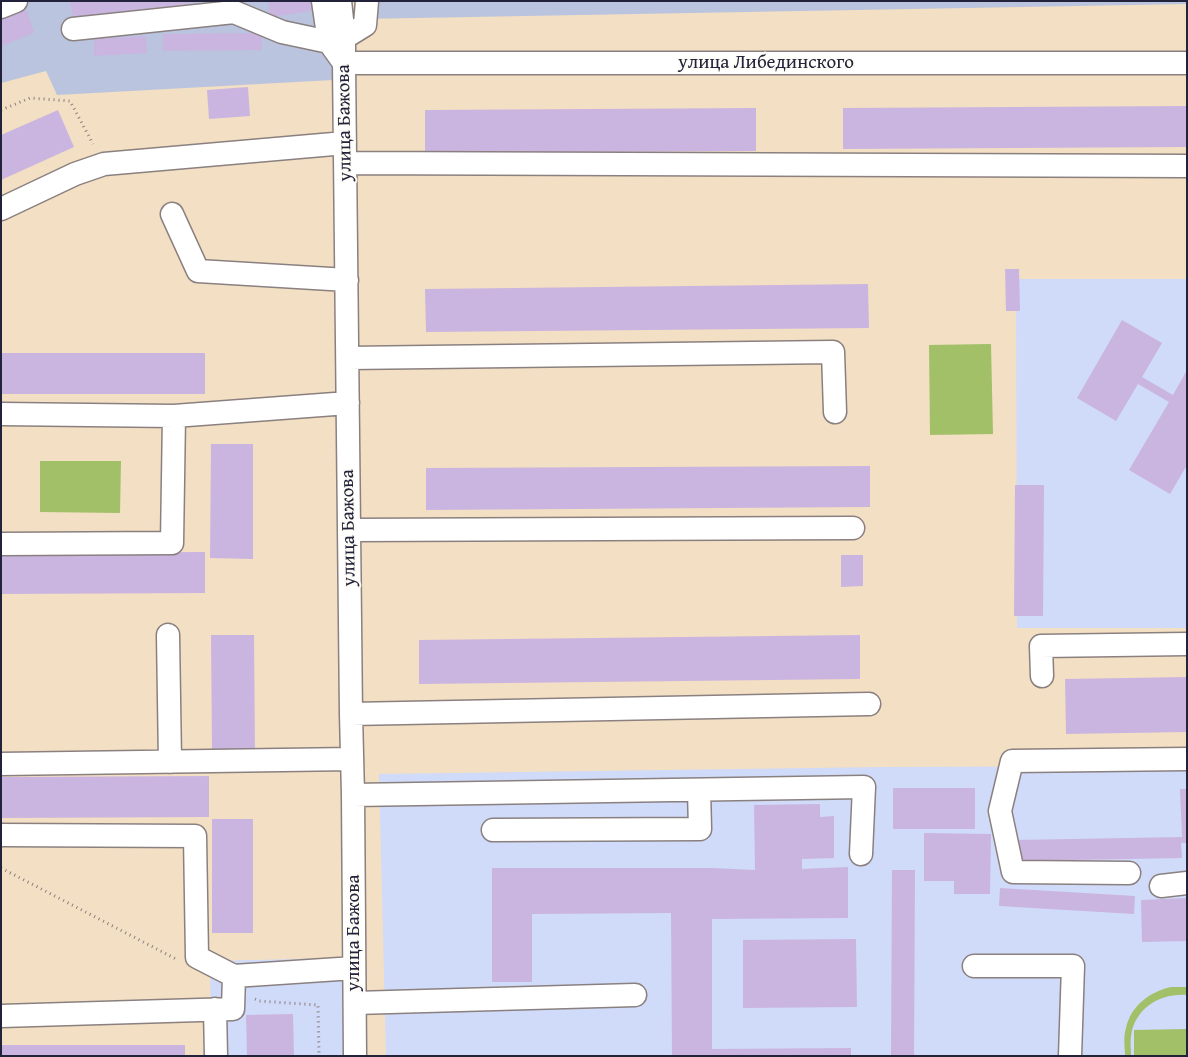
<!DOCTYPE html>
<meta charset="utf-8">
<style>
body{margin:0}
#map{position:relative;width:1188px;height:1057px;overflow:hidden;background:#f3dfc3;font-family:"Gentium Book Plus",serif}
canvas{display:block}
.frame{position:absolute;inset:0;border:2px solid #22223b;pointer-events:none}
</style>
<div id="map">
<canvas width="1188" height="1057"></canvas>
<div class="frame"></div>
</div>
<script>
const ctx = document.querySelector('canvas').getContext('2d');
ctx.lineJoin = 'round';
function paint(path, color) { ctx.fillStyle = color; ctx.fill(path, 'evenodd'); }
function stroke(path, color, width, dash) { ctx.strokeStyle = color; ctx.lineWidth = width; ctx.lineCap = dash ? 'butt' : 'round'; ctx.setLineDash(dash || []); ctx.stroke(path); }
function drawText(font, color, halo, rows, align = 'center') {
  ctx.font = font + ' "Gentium Book Plus",serif'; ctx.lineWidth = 4; ctx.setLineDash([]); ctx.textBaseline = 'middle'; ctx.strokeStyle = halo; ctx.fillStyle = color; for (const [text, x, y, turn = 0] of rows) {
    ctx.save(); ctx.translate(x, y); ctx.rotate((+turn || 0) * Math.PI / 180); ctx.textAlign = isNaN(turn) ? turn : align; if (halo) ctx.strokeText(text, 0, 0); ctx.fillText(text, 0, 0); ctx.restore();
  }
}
paint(new Path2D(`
 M1016,279H1187V628H1017Z
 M1187,766V1056H386L379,774L882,767Z
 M342,958L344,1056H211L210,961Z`), '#d0daf9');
paint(new Path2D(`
 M1,1H327L333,80L57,95L46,71L1,83Z
 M358,1H1187V4L360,19Z`), '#bac4de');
paint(new Path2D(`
 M991,344L993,434L930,435L929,345Z
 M40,461H121L120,513L40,512Z
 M1171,987H1187V995C1160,993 1135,1008 1131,1036C1130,1042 1131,1049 1131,1056H1125C1125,1047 1123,1037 1126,1028C1131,1006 1149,992 1171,987Z
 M1187,1029V1056H1134V1030Z`), '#a1c068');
paint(new Path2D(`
 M70,1H198V2L74,22Z
 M268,1H310L311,11L270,17Z
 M27,10L34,33L1,46V20Z
 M262,33V50L163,51V34Z
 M146,36L147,53L94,56V39Z
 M248,87L250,116L209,119L207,90Z
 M1187,106V147L843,149V108Z
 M756,108V151L425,153V110Z
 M58,110L74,147L1,180V135Z
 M1005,269H1019L1020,311H1006Z
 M868,284L869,328L426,332L425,289Z
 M1122,320L1162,343L1142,377L1173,395L1187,370V465L1170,494L1129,470L1169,402L1138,384L1116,421L1077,398Z
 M1,353H205V394H1Z
 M211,444H253V559L210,558Z
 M870,466V507L426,510V468Z
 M1015,485H1044L1043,616H1014Z
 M205,552V593L1,594V553Z
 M841,555H863V586L841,587Z
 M211,635H254L255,752H212Z
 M860,635V679L419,684V640Z
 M1187,677V732L1066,734L1065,679Z
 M209,776V817L1,818V777Z
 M893,788H975V829H893Z
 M1180,789H1187V843H1181L1182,858L1018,861L1017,840L1182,837Z
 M820,804V817L834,816V858L802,859V869L848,867V918L712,919V1049L851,1048V1056H672L671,913L532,914V982H492V868H712L755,870L754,805Z
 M212,819H253V933H212Z
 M924,833L991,834L990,894H954V881H924Z
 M892,870H915L914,1056H891Z
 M1000,888L1135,896L1134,914L999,906Z
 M1187,898V941L1142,942L1141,900Z
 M856,939L857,1007L743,1008V940Z
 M293,1014L294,1056H247L246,1015Z
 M1,1045H185V1056H1Z`), '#cab5e0');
const minor = new Path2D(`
 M323,1L329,42L344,63H1187
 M340,1L344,38V63L351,714L353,795L355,1056
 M1,7L16,1
 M73,29L234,12L282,32L329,42
 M344,38L365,25L367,1
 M345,163L1187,166
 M1,209L75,174L104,164L345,143
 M172,214L198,271L347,280
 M348,358L833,352L835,412
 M1,414L174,416L348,403
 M350,530L853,528
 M1,544L172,543L174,416
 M168,635L170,762
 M1042,676L1041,646L1187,644
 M351,714L869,704
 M1,764L352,759
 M353,795L864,787L861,854
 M493,830L700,829L699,790
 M1,835L195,836L197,957L234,976L354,968
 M1129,873L1013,872L1000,811L1012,761L1187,759
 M1161,886L1187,883
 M974,966H1073L1070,1056
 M355,1003L635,995
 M215,1009L216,1056
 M1,1016L233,1009L234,976`);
stroke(minor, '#8a807f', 25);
stroke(new Path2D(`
 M1,110L30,98L70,101L93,144
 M1,868L176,959
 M255,999L259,1001L318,1005L319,1056`), '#8a807f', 3, [1, 4]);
stroke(minor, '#fff', 22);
drawText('19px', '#22223b', '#fdfcf7', [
 ["улица Либединского",766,63],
 ["улица Бажова",345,123,-91],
 ["улица Бажова",349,528,-91],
 ["улица Бажова",354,933,-90]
]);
</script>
